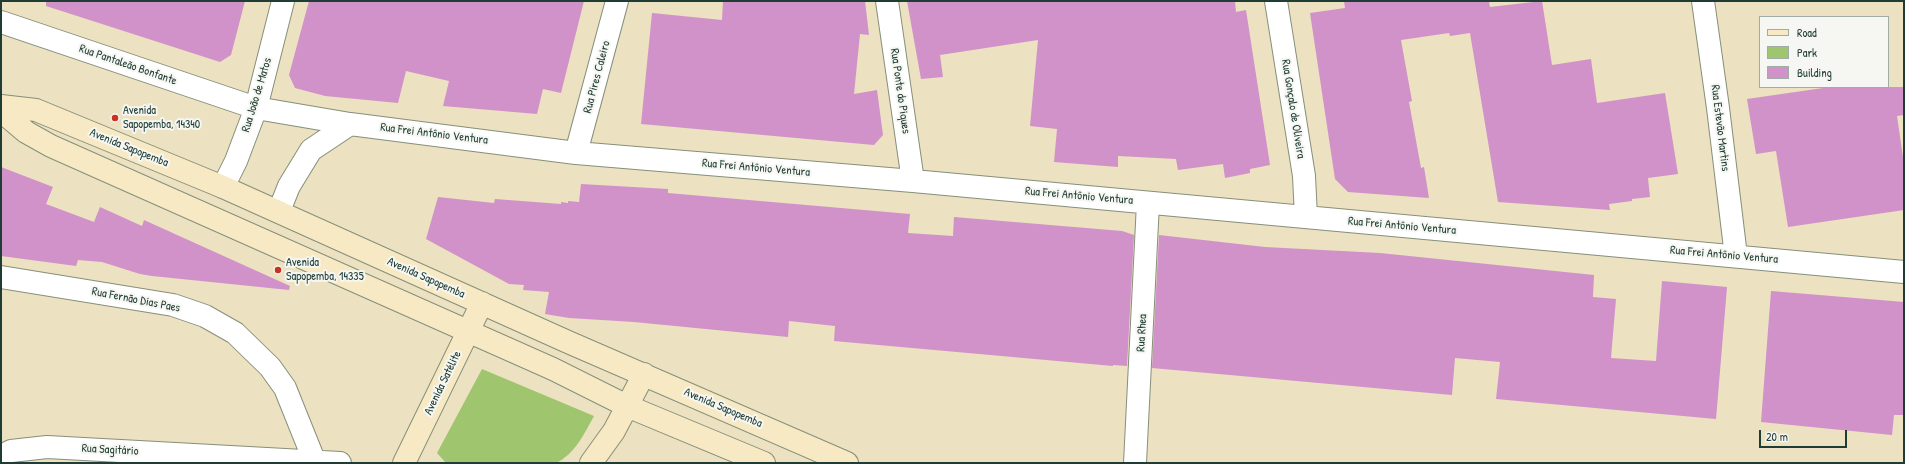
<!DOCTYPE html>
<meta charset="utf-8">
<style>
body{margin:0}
#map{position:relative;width:1905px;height:464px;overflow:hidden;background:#ece1c1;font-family:"Patrick Hand",sans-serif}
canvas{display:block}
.frame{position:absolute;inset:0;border:2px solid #1f3d34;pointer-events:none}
.legend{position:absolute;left:1759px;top:16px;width:130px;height:72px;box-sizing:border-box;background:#f6f6f2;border:1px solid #a0aca6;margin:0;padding:5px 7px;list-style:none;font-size:12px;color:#1f3d34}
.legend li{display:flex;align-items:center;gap:8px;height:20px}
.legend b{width:20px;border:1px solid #a0aca6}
.scale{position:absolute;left:1759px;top:430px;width:88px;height:18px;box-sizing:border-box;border:2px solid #1f3d34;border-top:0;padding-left:5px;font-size:12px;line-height:14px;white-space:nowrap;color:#1f3d34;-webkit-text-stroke:3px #f6f6f2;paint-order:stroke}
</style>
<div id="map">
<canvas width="1905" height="464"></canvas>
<div class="frame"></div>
<ul class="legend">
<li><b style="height:5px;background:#f7e9c3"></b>Road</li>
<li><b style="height:11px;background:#a0c56f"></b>Park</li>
<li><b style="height:11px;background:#d092c9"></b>Building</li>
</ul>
<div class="scale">20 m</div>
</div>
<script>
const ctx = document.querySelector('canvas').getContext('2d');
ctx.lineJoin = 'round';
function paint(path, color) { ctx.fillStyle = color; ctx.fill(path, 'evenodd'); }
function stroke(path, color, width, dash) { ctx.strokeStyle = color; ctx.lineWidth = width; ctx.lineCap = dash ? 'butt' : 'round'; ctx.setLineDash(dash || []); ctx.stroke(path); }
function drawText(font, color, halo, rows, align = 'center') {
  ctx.font = font + ' "Patrick Hand",sans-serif'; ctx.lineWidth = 4; ctx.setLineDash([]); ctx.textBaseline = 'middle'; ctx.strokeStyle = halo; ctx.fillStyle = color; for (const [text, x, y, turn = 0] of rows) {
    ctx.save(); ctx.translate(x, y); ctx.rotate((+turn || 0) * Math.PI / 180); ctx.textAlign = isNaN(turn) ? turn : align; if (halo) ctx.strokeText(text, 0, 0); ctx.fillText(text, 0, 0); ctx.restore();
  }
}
paint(new Path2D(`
 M482,369L594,416C584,434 575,454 556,463H446L437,453Z`), '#a0c56f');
paint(new Path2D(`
 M46,1H245L231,55L220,62L46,6Z
 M309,1H584L561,93L543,89L537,114L443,106L449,81L406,71L398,103L325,96L295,88L289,75Z
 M723,1H865L869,35L860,34L854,94L877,90L883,135L874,145L641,124L652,13L722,20Z
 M907,1H1235L1236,12L1246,10L1270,165L1250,169V173L1225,178L1223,164L1178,170L1176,159L1118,156V167L1054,162L1057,129L1030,126L1038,40L940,55L943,77L921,79Z
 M1344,1H1489L1490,7L1542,1L1552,65L1591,59L1597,103L1665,93L1678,174L1648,178L1650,197L1632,199V201L1609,204L1610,210L1498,202L1470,33L1450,36L1449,33L1401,40L1412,101L1409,102L1421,168L1424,167L1429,198L1348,192L1335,179L1310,13L1345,8Z
 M1830,87H1904V115L1897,116L1904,164V210L1788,227L1776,151L1756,154L1747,99Z
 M1,167L53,187L46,204L94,222L100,207L142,226L144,220L290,286L289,290L152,276L140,274L102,262L78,260L76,266L1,256Z
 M581,184L668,189V193L910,214L908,233L953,236L954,217L1122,231L1134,235L1127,366L1113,365V366L834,341L835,326L789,321L788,337L634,322L569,318L545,314L549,292L523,290L524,285L509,284L426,239L438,197L494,203L495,199L561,204V202L568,203V201L579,202Z
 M1159,235L1265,247L1380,253L1594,275L1593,297L1616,299L1611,358L1656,361L1662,281L1727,287L1716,419L1496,399L1500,362L1455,358L1452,395L1152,368Z
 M1771,291L1904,302V415H1894L1892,435L1761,422Z`), '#d092c9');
const street = new Path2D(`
 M887,1L913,181
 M1276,1L1304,176L1306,217
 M1703,1L1718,108L1736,256
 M1,22L256,108L350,124L576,153L913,181L1904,272
 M576,153L617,1
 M223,187L236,161L256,108L283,1
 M279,211L289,186L311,150L350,124
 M1,277L173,305L205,316L235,333L270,367L285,388L314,460
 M1,456L11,451L47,447L340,463
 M1135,463L1148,203`);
const secondary = new Path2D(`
 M1,106L36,110L223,187L568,342L847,463
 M1,111L26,132L51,146L553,369L627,406L764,463
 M404,463L482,303
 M591,463L614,431L644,374`);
stroke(street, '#868f7a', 24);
stroke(secondary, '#868f7a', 24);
stroke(street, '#fff', 22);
stroke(secondary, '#f7e9c3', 22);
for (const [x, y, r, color] of [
 [115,118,4,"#c8321e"],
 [278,270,4,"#c8321e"]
]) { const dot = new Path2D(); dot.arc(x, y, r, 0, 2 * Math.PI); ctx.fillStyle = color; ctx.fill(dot); stroke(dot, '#f6f6f2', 1.5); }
drawText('12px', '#1f3d34', '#f6f6f2', [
 ["Rua Pantaleão Bonfante",128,65,19],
 ["Rua Pires Caleiro",597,77,-75],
 ["Rua Ponte do Piques",900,91,82],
 ["Rua João de Matos",257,95,-73],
 ["Rua Gonçalo de Oliveira",1293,109,81],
 ["Rua Estevão Martins",1720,128,83],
 ["Rua Frei Antônio Ventura",434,134,7],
 ["Avenida Sapopemba",129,148,22],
 ["Rua Frei Antônio Ventura",756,168,5],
 ["Rua Frei Antônio Ventura",1079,196,5],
 ["Rua Frei Antônio Ventura",1402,226,5],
 ["Rua Frei Antônio Ventura",1724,255,5],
 ["Avenida Sapopemba",426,278,24],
 ["Rua Fernão Dias Paes",136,300,11],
 ["Rua Rhea",1142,333,-87],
 ["Avenida Satélite",443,383,-64],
 ["Avenida Sapopemba",723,408,23],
 ["Rua Sagitário",110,450,3]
]);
drawText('12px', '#1f3d34', '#f6f6f2', [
 ["Avenida",123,111],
 ["Sapopemba, 14340",123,125],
 ["Avenida",286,263],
 ["Sapopemba, 14335",286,277]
], 'left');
</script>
